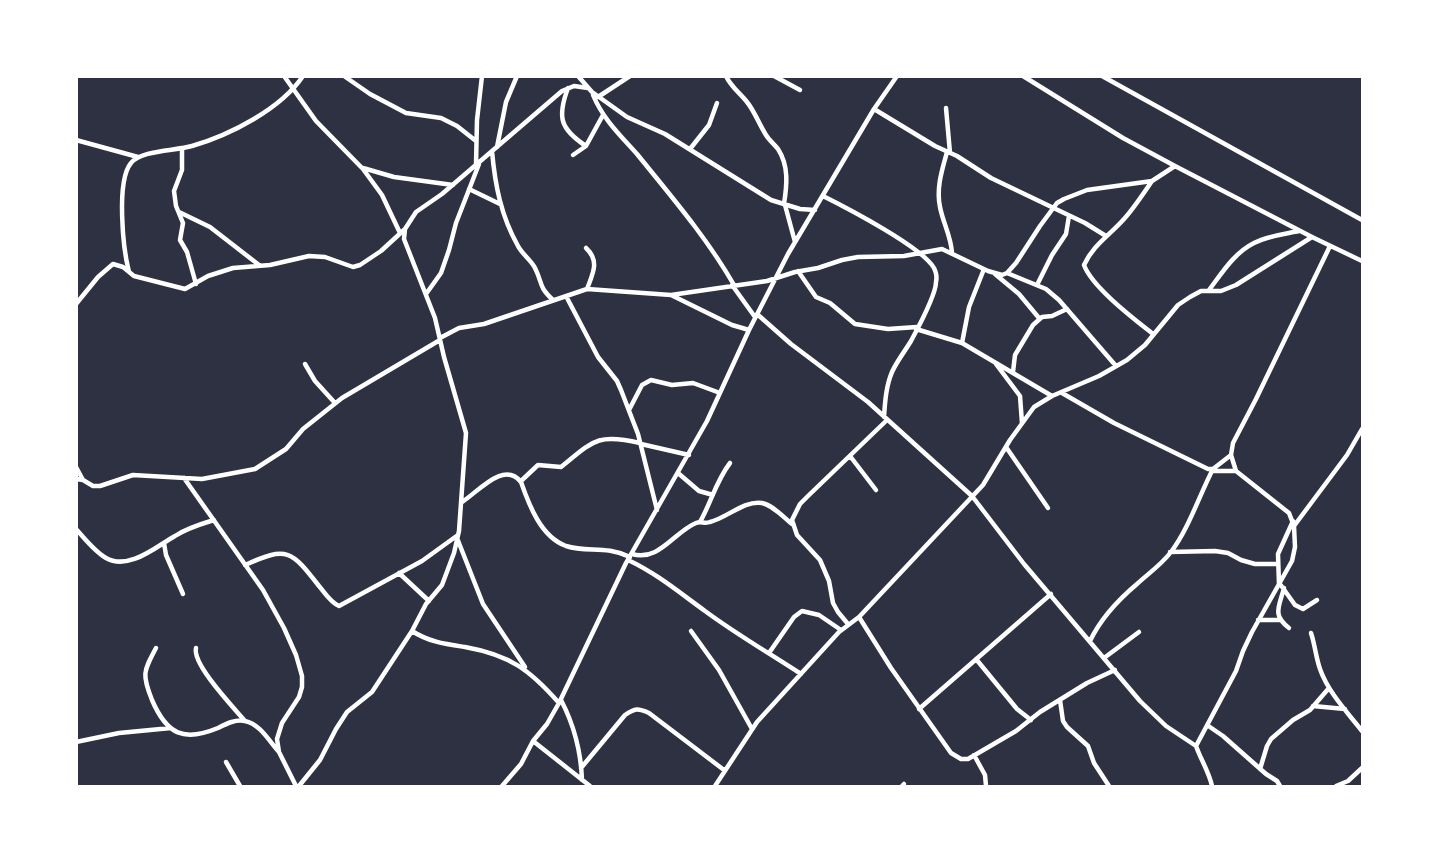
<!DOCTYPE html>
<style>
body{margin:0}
#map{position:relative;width:1439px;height:863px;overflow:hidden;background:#2d3142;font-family:"Titillium Web",sans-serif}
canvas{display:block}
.frame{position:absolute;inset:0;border:78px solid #fff;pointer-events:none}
</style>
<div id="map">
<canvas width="1439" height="863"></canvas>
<div class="frame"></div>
</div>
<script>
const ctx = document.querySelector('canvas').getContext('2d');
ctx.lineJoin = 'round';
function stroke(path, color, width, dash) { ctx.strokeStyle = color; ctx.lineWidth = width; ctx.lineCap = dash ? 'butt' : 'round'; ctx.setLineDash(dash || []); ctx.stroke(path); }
stroke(new Path2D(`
 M284,76L316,121L363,169L382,195L400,233
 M344,76L370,94L406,113L441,118L457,126L476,141
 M578,76L592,92L627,117L665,134L771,200L800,209L815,210
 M726,76C731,87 740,93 747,102C755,112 759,124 766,135C769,140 774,144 778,149C789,166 787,185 784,204
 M774,76L800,90
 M1023,76L1123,138L1175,166L1312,237L1362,261
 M1102,76L1362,220
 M568,88C557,117 560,129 586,146
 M593,95C603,119 620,135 637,154C671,196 707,238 734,285
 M598,97L630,76
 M946,108L950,153
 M874,109L935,146L957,156L991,178L1085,223L1106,236
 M76,140L138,157
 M497,147L506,102L517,76
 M182,148V170L174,191L176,206L183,223L180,240L187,252L196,284
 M690,149L709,125L717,103
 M492,151C495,185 501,216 518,246C522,254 531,260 535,268C543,284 538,286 553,300
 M947,152C942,170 936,188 940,207C943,223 951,236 952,253
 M573,155L586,146L603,115
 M476,165L477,120L482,76
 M363,168L394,177L453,185
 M1152,181C1143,194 1134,208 1124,219C1110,235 1093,245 1084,265C1092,287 1134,319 1153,334
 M469,189L500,204
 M823,196C847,208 922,247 934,268C936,272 937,278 936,282C936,295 918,328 911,341C905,351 897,361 892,372C886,386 885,402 884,417
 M785,205L795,242
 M179,212L210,227L259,265
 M586,248C600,261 593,273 587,289
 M798,271L816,297L830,303L855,324L888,329L917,327
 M129,272C123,249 116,181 131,163C141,150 175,151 192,146C230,135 281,109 303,76
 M1007,273L1046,289L1059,300L1116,366
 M995,274L1019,294L1039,318
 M732,285L755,317
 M1037,285L1052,255L1066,234L1069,216
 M1209,290C1222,273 1234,253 1254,243C1267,236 1285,234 1299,231
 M426,294L441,273L449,250L456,223L479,164
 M671,295L732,325L749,330
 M566,296L598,357L617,381L621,390L638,434L657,510
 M76,304L98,277L113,264L123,267L134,276L185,289L208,276L233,268L270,265L309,256L325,257L353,267L360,265L381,251L405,229
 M757,314L791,344L868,402L972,496L1024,564L1140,701L1166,726L1196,746
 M916,329L962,343L1052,396
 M440,338L459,328L484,324L587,289L671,295L767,281L795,272L818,268L842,260L858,257L904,256L942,249L988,271L1002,275L1007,273L1016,263L1040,226L1057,203L1064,199L1087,190L1152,181L1175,166
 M962,343L969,307L984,269
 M305,364L315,381L335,403
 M996,364L1020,396L1022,423
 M1013,372L1015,355L1033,325L1042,317L1052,316L1067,309
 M1062,393L1114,423L1208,469H1213L1231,455
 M629,410L642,385L651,380L672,385L693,383L720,393
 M641,444L689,455
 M1006,447L1048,508
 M850,456L876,490
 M76,467L83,480
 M1212,471H1236
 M678,473L699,491L713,495
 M184,478L263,590L284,628L296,655L302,676V687L299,697L282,723L277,739L279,752L296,786
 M76,479L83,480L93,486H100L133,475L202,479L255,469L286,449L303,429L342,398L440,340
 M521,481L538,465L561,467C593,441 597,433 640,443
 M462,502C478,492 504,460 521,482C529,505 541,537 566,546C588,553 605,545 630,557
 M700,522C711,503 716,481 730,463
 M1294,526L1347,455L1362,429
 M76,529C85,539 95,552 106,558C129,571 157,546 175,536C187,528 201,524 214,520
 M457,538L483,604L525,667
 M164,543L166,555L183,594
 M1170,552L1215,551L1228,553L1241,560L1255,564H1278
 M632,554C659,562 674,532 696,523C701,521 705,524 710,522C727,518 744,500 762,503C773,505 784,518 792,524
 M628,560C656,573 680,593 705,611C736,634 769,653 801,674
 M245,565C287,546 291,550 319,586C325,593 330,602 339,606L422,561L458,535
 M399,573L429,601
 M1280,584L1295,605L1303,609L1317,600
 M1279,585L1278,554L1293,521
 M1284,588C1279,607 1272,615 1289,628
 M859,617L891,668L951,753L961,759H968L1016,731L1040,712L1087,683L1115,670
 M1258,620H1279
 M848,624L838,612L833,603L829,581L820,560L797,535L792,520L800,504L808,496L887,420
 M412,631C429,642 445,644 465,647C510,655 530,670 559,703
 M691,631L719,670L752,729
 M1311,633C1315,645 1316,658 1320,669C1328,692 1347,712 1362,731
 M1090,641C1101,618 1118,600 1137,584C1149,573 1161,565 1171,552C1189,528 1199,496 1213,469
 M156,648C143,672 142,675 152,700C167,735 184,742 218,728C226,724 235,719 245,721C260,724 269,741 279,752
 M196,648C192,664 233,707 245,721
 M769,653L794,617L802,611L819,615L841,630
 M1104,658L1139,632
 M976,659L1017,709L1031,720
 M561,700C574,725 581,751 582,780
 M1060,700L1063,721L1067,727L1088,746L1094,763L1109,786
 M1313,706L1345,709
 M919,709L1051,594
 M1207,725L1223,736L1266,774L1277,781L1280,786
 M533,741L590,786
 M76,742L119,733L171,728
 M974,755L985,775L986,786
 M226,762L240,786
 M581,768L625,715C635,708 638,708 649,713L724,770
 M1260,769L1267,746L1271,739L1293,720L1310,710L1329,688
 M299,786L320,760L336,729L347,712L372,692L412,631L426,604L442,585L454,553L459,531L466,433L444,357L435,318L404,239L405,229L416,212L442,194L562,91L574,86L588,88
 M502,786L521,764L533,741L547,724L559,703L626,563L707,421L749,330L788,254L874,109L897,76
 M715,786L757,722L839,632L859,617L983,485L1010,440L1034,407L1052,396L1099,376L1127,360L1145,345L1178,305L1190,297L1201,291H1221L1236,285L1312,237
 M902,786L904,784
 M1212,786C1209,772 1201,760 1196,746L1236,671L1243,651L1252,632L1292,561L1295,547L1294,526L1289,513L1236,471L1231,455L1233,443L1256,399L1330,246
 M1336,786L1348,781L1362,768`), '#fff', 4.5);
</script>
